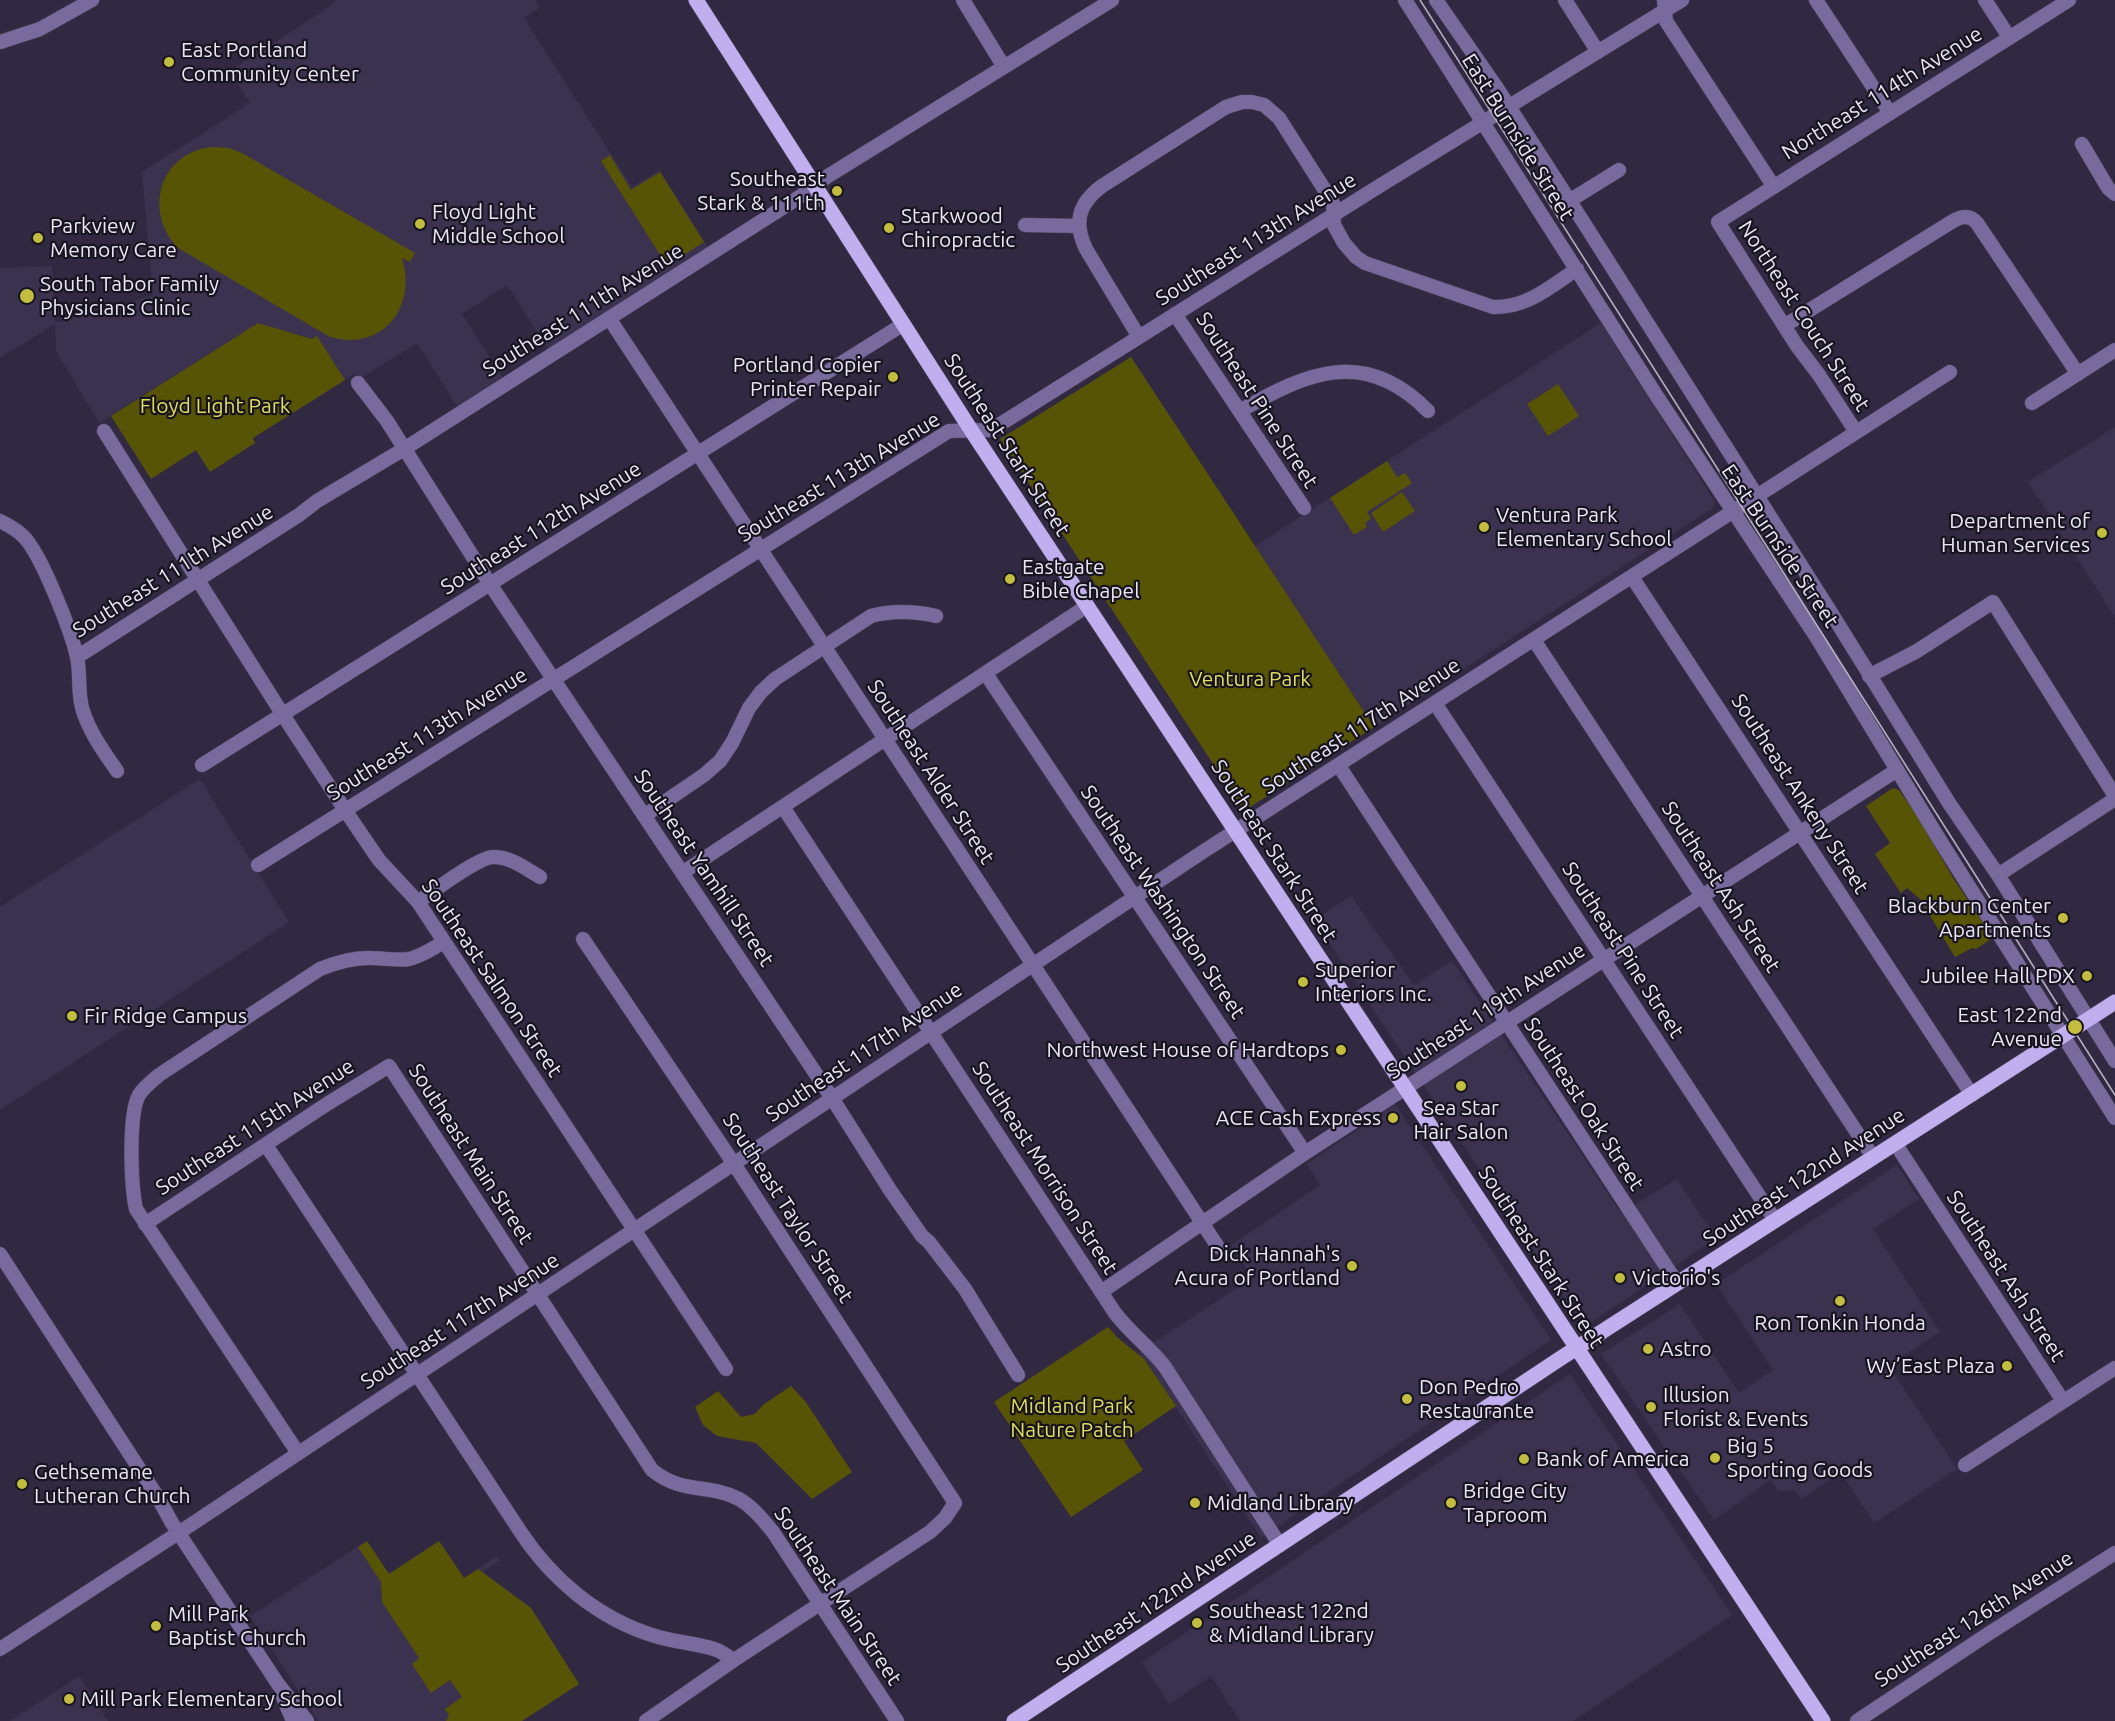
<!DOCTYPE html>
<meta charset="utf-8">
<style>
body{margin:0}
canvas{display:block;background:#302941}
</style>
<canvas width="2115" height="1721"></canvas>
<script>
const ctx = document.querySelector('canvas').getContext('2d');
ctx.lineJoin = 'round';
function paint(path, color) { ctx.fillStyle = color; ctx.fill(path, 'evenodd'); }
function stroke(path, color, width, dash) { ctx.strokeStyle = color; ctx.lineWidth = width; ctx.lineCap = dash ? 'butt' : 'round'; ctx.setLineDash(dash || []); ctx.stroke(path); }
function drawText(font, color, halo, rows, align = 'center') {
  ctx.font = font + ' Ubuntu,sans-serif'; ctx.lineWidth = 4.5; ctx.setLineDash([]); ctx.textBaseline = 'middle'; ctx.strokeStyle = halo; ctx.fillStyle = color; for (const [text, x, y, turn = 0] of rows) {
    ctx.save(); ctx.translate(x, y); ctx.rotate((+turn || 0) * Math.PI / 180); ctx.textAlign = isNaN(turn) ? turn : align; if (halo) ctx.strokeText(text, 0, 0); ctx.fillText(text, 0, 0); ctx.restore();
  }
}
paint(new Path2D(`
 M336,0H535L540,7L524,18L632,187L660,170L708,247L548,349L507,285L462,314L503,378L457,406L417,343L359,379L355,373L345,380L317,336L312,339L258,323L99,423L56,351L55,324L0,358V268L52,266L55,323L153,295L142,172L250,103L230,71L328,8Z
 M1601,323L1715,502L1713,508L1374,727L1255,546Z
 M2115,427V617L2028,482Z
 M200,779L289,922L0,1110V907Z
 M1351,896L1414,985L1452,961L1621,1213L1677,1179L1703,1219L1718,1237L1584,1327L1314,920Z
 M1395,1104L1551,1340L1261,1538L1148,1364L1138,1353L1252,1278L1231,1245L1320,1185L1307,1164Z
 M1897,1165L1919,1199L1873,1229L1940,1332L1889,1366L1957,1469L1874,1523L1841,1473L1801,1499L1794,1490L1778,1491L1770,1480L1714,1520L1601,1354L1680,1304L1739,1393L1773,1370L1716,1284Z
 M1570,1374L1732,1615L1573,1721H1240L1211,1676L1169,1704L1142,1662Z
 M367,1541L389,1574L439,1541L464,1578L497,1556L500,1560L483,1572L531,1608L579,1684L522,1721H318L250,1616Z
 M79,1676L108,1721H10L78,1677Z`), '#3a324f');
paint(new Path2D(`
 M210,147L229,148L242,153L415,253L410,262L402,258C417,307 383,352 330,337L178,248C144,212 158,155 210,147Z
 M610,155L631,190L660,172L704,242L667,266L601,161Z
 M258,323L312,339L317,336L345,380L253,438L255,443L210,472L196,450L151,479L111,416Z
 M1131,357L1374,727L1244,811L1000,439Z
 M1558,384L1579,416L1548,436L1527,404Z
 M1387,461L1397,477L1405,473L1412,483L1367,512L1371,519L1365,523L1367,527L1354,535L1330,498Z
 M1402,492L1415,511L1383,532L1371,513Z
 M1893,788L1899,790L1916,814L1953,878L1988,930L1991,939L1976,949L1972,948L1955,957L1920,899L1907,888L1901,893L1875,854L1890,843L1866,806Z
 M1108,1327L1118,1338L1144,1359L1176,1406L1124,1441L1143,1470L1071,1517L994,1402Z
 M791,1386L805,1401L852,1472L812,1499L756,1443L717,1436L703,1425L695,1407L718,1391L741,1417L755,1414L763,1405Z
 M367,1541L389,1574L439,1541L464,1578L478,1569L531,1608L579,1684L522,1721H446L449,1715L445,1709L462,1697L450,1680L431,1693L412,1664L419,1658L382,1602L381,1582L358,1547Z`), '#575406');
const minor = new Path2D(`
 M963,0L1004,67
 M1405,0L1658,398L1817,638L1939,839L2115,1118
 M1436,0L1497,88L1589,231L1830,611L1949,803L1998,875L2115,1061
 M1565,0L1598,52
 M1664,0L1666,21L1774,187
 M1816,0L1890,113
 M1985,0L2009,37
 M0,42L40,29L92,0
 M2082,144L2108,188L2115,194
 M1569,201L1619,170
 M1025,225L1078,226
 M1175,314L1304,508
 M609,318L1218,1247
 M1784,326L1953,221C1962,216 1970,215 1977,223L2078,374
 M1139,337L1086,249C1073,222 1079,203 1102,186L1226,107L1242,102H1252L1264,105L1279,118L1333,203L1334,225L1344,243L1356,257L1365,263L1493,307C1527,308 1550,287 1577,269
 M358,383L387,421L490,584L832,1098L890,1190L922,1236L929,1242L965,1289L1018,1375
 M2032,403L2115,350
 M1240,411C1307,372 1365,347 1428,411
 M104,431L283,715L345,810L379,860L418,902L726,1369
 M1856,432L1819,375L1797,346L1718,222L2069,0
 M0,521C8,525 17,530 23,536C41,553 71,631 77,657C81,674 77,694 83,711C90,733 104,752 117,771
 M1632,577L1972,1095
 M1534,640L1873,1157
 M77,657L299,515L317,501L404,449L801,196L828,176L1112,0
 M986,674L1305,1153
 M1869,676L1917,651L1993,602L2115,796
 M1435,703L1775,1220
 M202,765L902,325
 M1339,766L1677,1283
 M783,807L1115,1313C1130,1333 1150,1347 1165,1367L1280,1545
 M644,816L704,775L720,761L732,743L749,708L761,692L775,679L871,616C894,610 914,611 936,616
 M258,865L949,431L991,430L1381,185L1682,0
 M682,873L1087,606
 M1998,875L2115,799
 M418,902C432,892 479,857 493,857C511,857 525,868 540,877
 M583,939L734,1164L955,1503L945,1518L930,1532L734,1660L646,1721
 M1895,1143L2063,1401
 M266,1145L520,1531C552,1580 599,1619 655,1636C674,1642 695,1643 714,1649C721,1651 727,1656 734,1660
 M145,1224L327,1104L389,1066L652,1470C683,1495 708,1483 739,1499C753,1507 763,1520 773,1532L897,1721
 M0,1254L157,1496L172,1523L278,1684L307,1721
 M1101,1292L1305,1153L1897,770
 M298,1453L136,1209C131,1186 128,1115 139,1095C144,1087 152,1081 159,1075L320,969C337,962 353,957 371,958C384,958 397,961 409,959C422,956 433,948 444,942
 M1965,1465L2115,1368
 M0,1649L189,1526L1204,851L1950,372
 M283,1697L293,1721
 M1857,1721L1988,1634L2115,1553`);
const major = new Path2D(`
 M696,0L971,430L1823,1721
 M1014,1721L1561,1358L2115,1002`);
stroke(minor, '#4e475e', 15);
stroke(major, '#4e475e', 16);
stroke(minor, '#796a9e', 14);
stroke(major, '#c0aeef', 15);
stroke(new Path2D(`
 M1420,0L2115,1095`), '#b5b1c2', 1.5);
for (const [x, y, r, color] of [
 [169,62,6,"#c2bd3f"],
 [837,191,6,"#c2bd3f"],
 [420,224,6,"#c2bd3f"],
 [889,228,6,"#c2bd3f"],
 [38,238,6,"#c2bd3f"],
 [27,296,8,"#c2bd3f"],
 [893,377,6,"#c2bd3f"],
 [1484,527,6,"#c2bd3f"],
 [2102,533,6,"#c2bd3f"],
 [1010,579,6,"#c2bd3f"],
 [2063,918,6,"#c2bd3f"],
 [2087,976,6,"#c2bd3f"],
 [1303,982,6,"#c2bd3f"],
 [72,1016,6,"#c2bd3f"],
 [2075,1027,8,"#c2bd3f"],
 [1341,1050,6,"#c2bd3f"],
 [1461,1086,6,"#c2bd3f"],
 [1393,1118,6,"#c2bd3f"],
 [1352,1266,6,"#c2bd3f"],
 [1620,1278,6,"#c2bd3f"],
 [1840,1301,6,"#c2bd3f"],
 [1648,1349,6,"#c2bd3f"],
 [2007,1366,6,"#c2bd3f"],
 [1407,1399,6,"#c2bd3f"],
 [1651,1407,6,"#c2bd3f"],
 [1715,1458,6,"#c2bd3f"],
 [1524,1459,6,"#c2bd3f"],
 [22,1484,6,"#c2bd3f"],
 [1195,1503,6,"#c2bd3f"],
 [1451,1503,6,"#c2bd3f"],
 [1197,1623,6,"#c2bd3f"],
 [156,1626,6,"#c2bd3f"],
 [69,1699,6,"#c2bd3f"]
]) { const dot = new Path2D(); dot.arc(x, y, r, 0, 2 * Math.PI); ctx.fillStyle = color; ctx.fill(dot); stroke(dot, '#17141f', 2); }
drawText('21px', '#e9e6f5', '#17141f', [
 ["East Portland",181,50],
 ["Community Center",181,74],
 ["Southeast",825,179,"right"],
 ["Stark & 111th",825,203,"right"],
 ["Floyd Light",432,212],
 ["Middle School",432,236],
 ["Starkwood",901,216],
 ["Chiropractic",901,240],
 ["Parkview",50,226],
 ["Memory Care",50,250],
 ["South Tabor Family",40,284],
 ["Physicians Clinic",40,308],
 ["Portland Copier",881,365,"right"],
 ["Printer Repair",881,389,"right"],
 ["Ventura Park",1496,515],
 ["Elementary School",1496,539],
 ["Department of",2090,521,"right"],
 ["Human Services",2090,545,"right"],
 ["Eastgate",1022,567],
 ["Bible Chapel",1022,591],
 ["Blackburn Center",2051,906,"right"],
 ["Apartments",2051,930,"right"],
 ["Superior",1315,970],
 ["Interiors Inc.",1315,994],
 ["Jubilee Hall PDX",2075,976,"right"],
 ["East 122nd",2062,1015,"right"],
 ["Avenue",2062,1039,"right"],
 ["Fir Ridge Campus",84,1016],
 ["Northwest House of Hardtops",1329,1050,"right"],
 ["Sea Star",1461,1108,"center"],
 ["Hair Salon",1461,1132,"center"],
 ["ACE Cash Express",1381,1118,"right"],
 ["Dick Hannah's",1340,1254,"right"],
 ["Acura of Portland",1340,1278,"right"],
 ["Victorio's",1632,1278],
 ["Ron Tonkin Honda",1840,1323,"center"],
 ["Astro",1660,1349],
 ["Wy’East Plaza",1995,1366,"right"],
 ["Don Pedro",1419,1387],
 ["Restaurante",1419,1411],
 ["Illusion",1663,1395],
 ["Florist & Events",1663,1419],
 ["Big 5",1727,1446],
 ["Sporting Goods",1727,1470],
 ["Bank of America",1536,1459],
 ["Gethsemane",34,1472],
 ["Lutheran Church",34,1496],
 ["Bridge City",1463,1491],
 ["Taproom",1463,1515],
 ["Midland Library",1207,1503],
 ["Southeast 122nd",1209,1611],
 ["& Midland Library",1209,1635],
 ["Mill Park",168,1614],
 ["Baptist Church",168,1638],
 ["Mill Park Elementary School",81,1699]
], 'left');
drawText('21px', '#e9e6f5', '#17141f', [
 ["Northeast 114th Avenue",1882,93,-32],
 ["East Burnside Street",1518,137,58],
 ["Southeast 113th Avenue",1256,239,-32],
 ["Southeast 111th Avenue",583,310,-32],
 ["Northeast Couch Street",1804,316,57],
 ["Southeast Pine Street",1257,400,57],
 ["Southeast Stark Street",1007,445,57],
 ["Southeast 113th Avenue",839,477,-31],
 ["Southeast 112th Avenue",541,528,-32],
 ["East Burnside Street",1780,546,56],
 ["Southeast 111th Avenue",173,571,-32],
 ["Southeast 117th Avenue",1361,726,-33],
 ["Southeast 113th Avenue",427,734,-32],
 ["Southeast Alder Street",931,772,57],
 ["Southeast Ankeny Street",1800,794,57],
 ["Southeast Stark Street",1274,851,57],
 ["Southeast Yamhill Street",704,868,56],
 ["Southeast Ash Street",1721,887,57],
 ["Southeast Washington Street",1163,902,56],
 ["Southeast Pine Street",1623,950,57],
 ["Southeast Salmon Street",492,978,56],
 ["Southeast 119th Avenue",1486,1011,-33],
 ["Southeast 117th Avenue",864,1052,-34],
 ["Southeast Oak Street",1584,1104,57],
 ["Southeast 115th Avenue",255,1127,-33],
 ["Southeast Main Street",471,1154,57],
 ["Southeast Morrison Street",1045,1168,57],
 ["Southeast 122nd Avenue",1804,1177,-33],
 ["Southeast Taylor Street",788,1208,57],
 ["Southeast Stark Street",1541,1257,57],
 ["Southeast Ash Street",2006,1276,57],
 ["Southeast 117th Avenue",460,1321,-33],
 ["Southeast Main Street",838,1596,56],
 ["Southeast 122nd Avenue",1156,1602,-34],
 ["Southeast 126th Avenue",1974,1619,-33]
]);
drawText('21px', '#e1dd5c', '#17141f', [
 ["Floyd Light Park",215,406],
 ["Ventura Park",1250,679],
 ["Midland Park",1072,1406],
 ["Nature Patch",1072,1430]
]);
</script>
